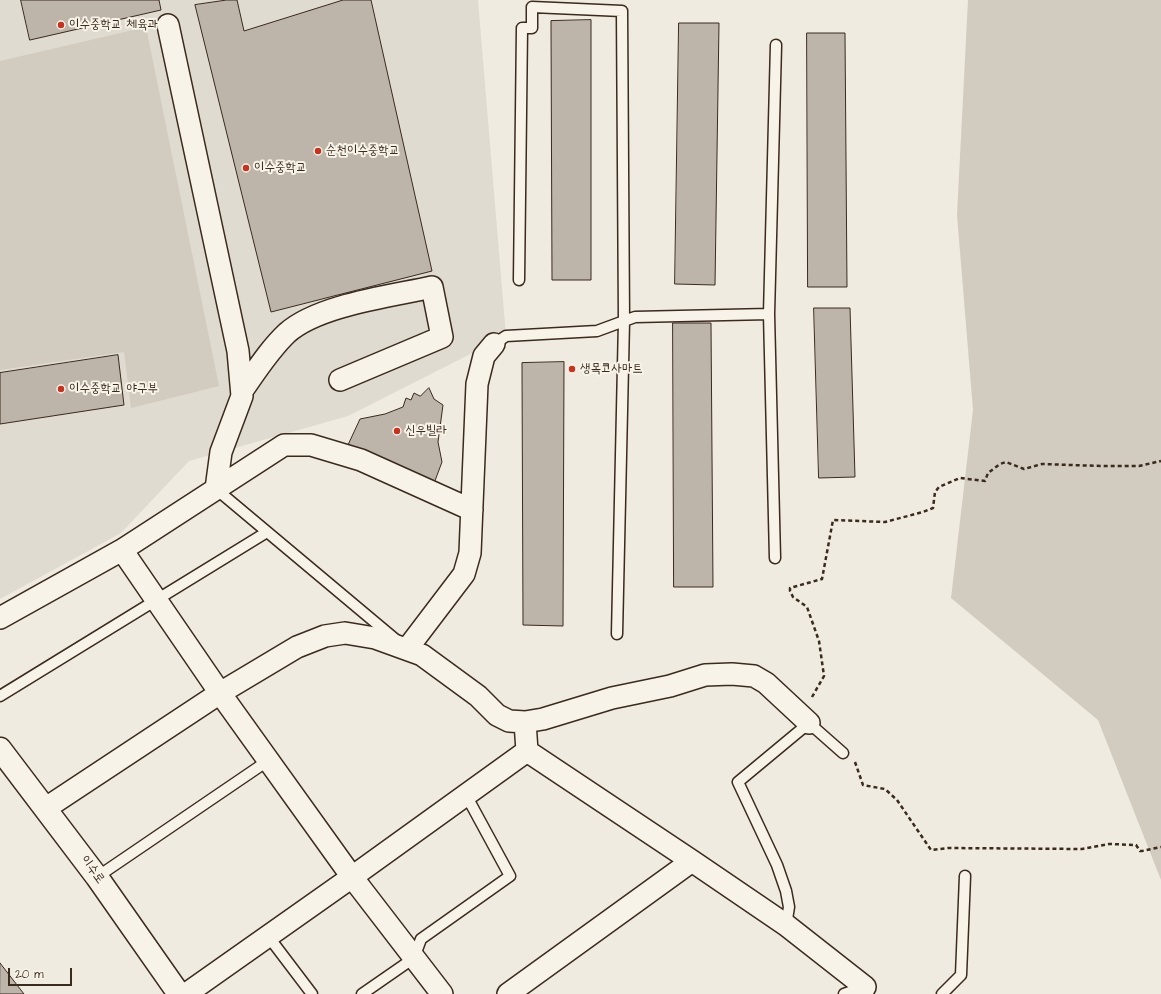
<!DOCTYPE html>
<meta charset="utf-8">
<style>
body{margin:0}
#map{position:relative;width:1161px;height:994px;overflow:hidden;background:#efebe0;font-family:"Architects Daughter",sans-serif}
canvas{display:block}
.scale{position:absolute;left:8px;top:968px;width:64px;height:18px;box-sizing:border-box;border:2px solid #3b2a1e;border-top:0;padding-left:5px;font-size:12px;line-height:14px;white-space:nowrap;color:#3b2a1e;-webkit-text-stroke:3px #f7f3e8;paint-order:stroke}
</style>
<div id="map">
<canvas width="1161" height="994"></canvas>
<div class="scale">20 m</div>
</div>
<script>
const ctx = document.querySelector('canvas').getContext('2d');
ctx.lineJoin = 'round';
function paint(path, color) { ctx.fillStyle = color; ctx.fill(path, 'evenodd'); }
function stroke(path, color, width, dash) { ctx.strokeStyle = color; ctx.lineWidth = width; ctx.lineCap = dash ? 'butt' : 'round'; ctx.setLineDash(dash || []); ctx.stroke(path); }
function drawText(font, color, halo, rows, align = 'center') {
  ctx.font = font + ' "Architects Daughter","Poor Story",sans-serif'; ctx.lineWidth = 4; ctx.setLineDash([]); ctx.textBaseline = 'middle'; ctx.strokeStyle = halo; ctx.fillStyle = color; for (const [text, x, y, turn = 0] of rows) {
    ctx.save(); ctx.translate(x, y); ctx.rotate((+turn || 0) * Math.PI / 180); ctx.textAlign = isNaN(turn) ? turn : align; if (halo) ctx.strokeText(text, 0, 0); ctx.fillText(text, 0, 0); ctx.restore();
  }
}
paint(new Path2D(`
 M0,0H478L506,336L348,416L189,461L121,533L0,599Z`), '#e0dbd0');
paint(new Path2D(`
 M968,0H1161V880L1098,720L951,598L973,410L957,215Z
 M146,27L219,386L131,408L124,352L0,370V61Z`), '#d1cbc0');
const building = new Path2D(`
 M21,0H159L161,10L30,40Z
 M227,0H237L244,31L343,0H371L432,271L271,312L195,5Z
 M591,20V280H552L551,21Z
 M679,23H719L715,285L675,284Z
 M807,33H845L847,287H808Z
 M814,308H850L855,477L819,478Z
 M673,323H711L713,587H674Z
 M118,355L124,405L0,424V373Z
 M564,362L563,626L523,625L522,363Z
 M429,388L434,399L443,405L438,442L442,462L433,486L347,447L360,419L385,414L403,407L406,398L411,400L414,393L420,396Z
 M0,963L24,994H0Z`);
paint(building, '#bdb5aa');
stroke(building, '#3b2a1e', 1);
const service = new Path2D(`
 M519,280L522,28H532V7L622,11L624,321L617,634
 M494,344L506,336L597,331L635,317L769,314
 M216,489L395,639
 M775,558L769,314L776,45
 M0,696L267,532
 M97,877L269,760
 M786,925L789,907L786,891L777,865L738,782L809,723L843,753
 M268,936L312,994
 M362,994L414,958L421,939L510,876L466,795
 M844,994L864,987
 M942,994L961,975L965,876`);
const minor = new Path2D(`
 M168,25L238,351L242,396L221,452L216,489
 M242,391C256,371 269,350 287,333C318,305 392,296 432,287L442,337L340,380
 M122,550L220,693L352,877L442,994
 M0,618L122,550L284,445H311L361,460L472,510
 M407,649L464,574L470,553L477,384L484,356L494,344
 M525,722L543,719L612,698L670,686L705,675L732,674L754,676L766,683L809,723
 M46,808L220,693L297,647L325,636L345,633L375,638L422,655L478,696L497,715L509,721L525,722L527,751
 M186,994L352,877L527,751L692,861L786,925L865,987
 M508,994L692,861`);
const secondary = new Path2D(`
 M0,749L97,877L179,994`);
stroke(service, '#3b2a1e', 13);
stroke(minor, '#3b2a1e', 24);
stroke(secondary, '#3b2a1e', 25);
stroke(new Path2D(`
 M812,697L824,676L819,641L807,607L793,597L790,591V588L822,579L833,520L885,522L923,512L933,508L935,492L939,487L960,478L985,481L988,473L1000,464L1006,462L1024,469L1042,464L1101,466H1139L1161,461
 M855,762L863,785L885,789L897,800L931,850L948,848L1082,849L1109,844L1136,845L1140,851H1142L1161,847`), '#3b2a1e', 2.5, [4, 3]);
stroke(service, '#f7f3e8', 10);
stroke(minor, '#f7f3e8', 21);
stroke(secondary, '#f7f3e8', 22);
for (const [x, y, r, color] of [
 [61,25,4,"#c8321e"],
 [318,151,4,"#c8321e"],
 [246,168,4,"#c8321e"],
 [572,369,4,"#c8321e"],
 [61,389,4,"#c8321e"],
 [397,431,4,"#c8321e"]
]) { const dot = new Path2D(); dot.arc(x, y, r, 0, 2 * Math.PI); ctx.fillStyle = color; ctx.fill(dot); stroke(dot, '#f7f3e8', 1.5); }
drawText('13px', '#3b2a1e', '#f7f3e8', [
 ["이수중학교 체육과",69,25],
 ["순천이수중학교",326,151],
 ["이수중학교",254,168],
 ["생목코사마트",580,369],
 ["이수중학교 야구부",69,389],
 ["신우빌라",405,431]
], 'left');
drawText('13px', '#3b2a1e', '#f7f3e8', [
 ["이수로",92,870,54]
]);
</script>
